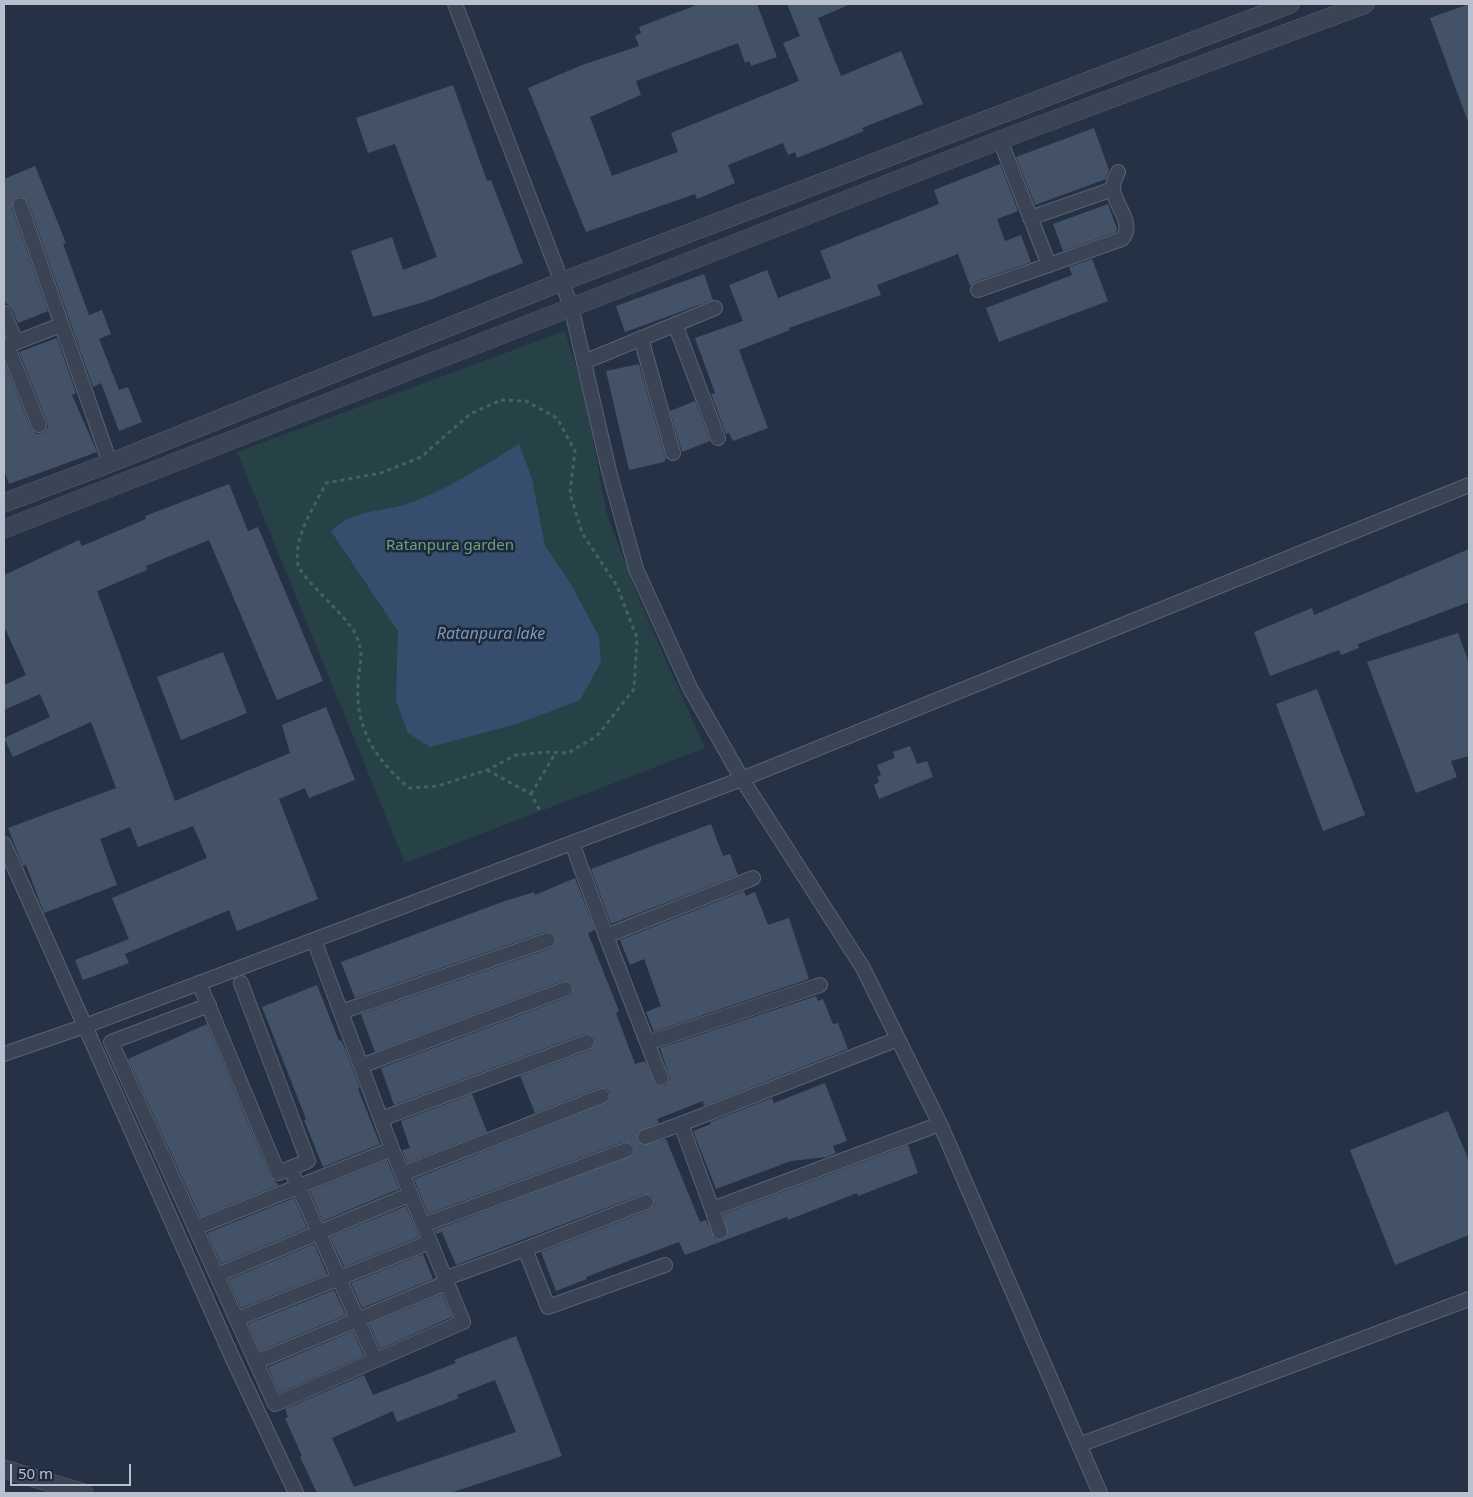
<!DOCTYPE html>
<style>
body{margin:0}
#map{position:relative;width:1473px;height:1497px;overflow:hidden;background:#253246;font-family:"Noto Sans",sans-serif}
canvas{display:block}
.frame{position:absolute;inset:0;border:5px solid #b8c0ce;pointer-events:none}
.scale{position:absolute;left:10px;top:1464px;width:121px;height:22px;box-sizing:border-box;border:2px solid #b8c0ce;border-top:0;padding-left:6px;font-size:15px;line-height:18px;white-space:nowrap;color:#b8c0ce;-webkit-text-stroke:4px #1e293b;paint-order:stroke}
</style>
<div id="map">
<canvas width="1473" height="1497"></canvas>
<div class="frame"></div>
<div class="scale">50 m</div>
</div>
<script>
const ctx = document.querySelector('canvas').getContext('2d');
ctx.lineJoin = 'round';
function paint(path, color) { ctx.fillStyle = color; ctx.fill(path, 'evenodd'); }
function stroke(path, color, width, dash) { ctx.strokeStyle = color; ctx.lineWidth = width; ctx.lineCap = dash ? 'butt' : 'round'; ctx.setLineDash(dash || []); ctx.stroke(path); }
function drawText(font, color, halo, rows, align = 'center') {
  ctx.font = font + ' "Noto Sans",sans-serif'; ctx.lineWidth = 5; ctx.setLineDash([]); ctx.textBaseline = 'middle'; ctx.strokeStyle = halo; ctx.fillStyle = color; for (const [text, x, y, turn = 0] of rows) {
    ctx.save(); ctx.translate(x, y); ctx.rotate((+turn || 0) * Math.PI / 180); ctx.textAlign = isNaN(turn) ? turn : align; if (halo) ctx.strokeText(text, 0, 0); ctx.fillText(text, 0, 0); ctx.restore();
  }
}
paint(new Path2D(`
 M565,331L585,398L607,515L641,604L705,748L405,863L237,452Z`), '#274247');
paint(new Path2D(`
 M519,444L532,479L545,546L571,584L599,637L601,662L580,700L520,723L430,747L408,733L396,701L398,631L331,531C357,507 385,513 416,501C452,486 486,465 519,444Z`), '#374d6e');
paint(new Path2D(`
 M699,4H757L777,57L751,66L749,61L745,63L738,43L636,81L641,95L590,117L612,176L678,152L671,133L799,81L783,43L800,36L787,4H851L818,18L841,76L901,51L923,104L862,128L864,131L797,158L795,152L788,155L783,143L728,165L735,183L697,199L695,194L586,232L528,88L582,65L639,46L635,36L641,33L639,27Z
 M1469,4V122H1468L1430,18Z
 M453,85L487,181L491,180L523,263L427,301L373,317L351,251L392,237L403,270L437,257L395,144L368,153L356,118Z
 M1094,128L1109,170L1106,179L1035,205L1016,157Z
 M1000,164L1018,211L997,219L1005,241L1021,235L1031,262L975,282L970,286L958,254L877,285L881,295L789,328L790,330L739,350L768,428L733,441L729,433L726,434L711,394L715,393L695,338L743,321L729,285L767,270L778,298L831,278L820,251L939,204L934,190Z
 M35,166L66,243L63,244L89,315L102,310L111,334L99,339L119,390L128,387L142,422L119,431L101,383L93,387L28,202L21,196L13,200L12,208L48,311L18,323L12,309L4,301V179Z
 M1108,204L1117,229L1116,232L1063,251L1053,224Z
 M1092,259L1108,301L999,342L986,308L1072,275L1069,267Z
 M704,274L713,300L625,332L616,306Z
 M57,338L76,393L72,395L97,452L9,484L4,470V361L31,428L37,434L43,433L48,427L47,422L19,352Z
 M639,364L666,459L664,462L629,470L606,371Z
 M695,401L710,441L682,452L670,411Z
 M229,484L248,531L258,527L323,681L277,700L209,540L146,566L147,570L97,591L175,801L290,753L282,725L326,707L355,780L309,798L305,788L279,799L318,899L237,931L229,910L125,954L129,963L83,980L75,960L129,939L112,898L207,858L193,826L138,847L130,827L100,839L117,885L44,913L26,865L23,866L8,828L116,788L91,722L13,757L4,738L50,717L40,694L4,710V685L26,675L4,626V575L79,540L82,546L146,519L145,516Z
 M1469,549V602L1358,644L1359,648L1341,655L1339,650L1270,676L1254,632L1312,608L1314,615Z
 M1458,633L1469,663V756L1451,761L1457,777L1416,793L1367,662Z
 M223,652L247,713L181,740L157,677Z
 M1317,689L1365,815L1323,831L1276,704Z
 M910,746L917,764L927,761L933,777L879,799L874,785L879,782L877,777L881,775L877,765L895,758L893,752Z
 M711,824L723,856L730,854L738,875L611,924L591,869Z
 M575,878L595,930L588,933L619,1011L616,1013L635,1064L645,1061L656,1085L665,1086L670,1079L660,1048L816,996L818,1001L823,999L833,1024L838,1023L848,1049L704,1106L703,1101L657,1119L659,1123L638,1132L637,1140L643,1145L666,1139L700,1222L706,1220L715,1239L723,1240L728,1234L723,1214L908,1145L918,1173L858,1196L857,1193L788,1220L787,1217L685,1255L679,1242L586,1277L587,1279L556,1291L541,1252L649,1210L655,1204L652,1196L643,1194L456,1265L442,1232L436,1234L435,1230L633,1155L634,1147L632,1144L623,1142L428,1214L414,1179L608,1102L610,1092L607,1089L599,1088L535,1113L520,1076L590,1050L595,1044V1038L589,1034H584L394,1105L381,1068L568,997L572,994L573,986L570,982L562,981L375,1052L361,1014L551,948L556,942V937L550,932H545L355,998L341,962L502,902L534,892L535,895Z
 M744,891L746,896L755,892L768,925L789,918L809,979L654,1032L646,1012L661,1006L644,959L630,965L620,940Z
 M317,985L339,1041L341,1040L347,1053L360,1088L358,1089L380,1144L323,1167L304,1120L306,1119L262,1007Z
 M207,1024L270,1176L279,1185L200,1217L128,1059Z
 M825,1083L847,1141L833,1146L836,1153L827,1157L791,1161L716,1189L693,1131L711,1124L710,1122L772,1098L774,1103Z
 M472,1094L487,1132L407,1163L402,1150L410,1148L401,1121Z
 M1448,1111L1469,1161V1235L1395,1265L1350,1150Z
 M387,1160L399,1189L323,1221L310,1191Z
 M294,1198L307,1228L221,1264L207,1233Z
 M406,1206L419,1237L344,1267L330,1237Z
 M314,1244L327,1274L241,1308L228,1280Z
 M423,1254L433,1279L362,1308L351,1283Z
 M334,1290L346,1315L260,1351L248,1324Z
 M442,1294L452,1317L380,1349L369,1324Z
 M353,1331L364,1356L279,1393L268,1367Z
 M516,1336L562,1456L450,1493H317L300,1457L302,1456L285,1418L288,1417L285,1409L364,1375L373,1395L456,1363L454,1360ZM495,1380L516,1432L354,1487L332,1438L393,1411L397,1422L459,1398L457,1395Z`), '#445268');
const minor = new Path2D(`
 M455,4L571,306L609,471L636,569L690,688L742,779L863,968L940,1124L1100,1493
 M1000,140L1049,265
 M20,205L110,463
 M1030,218L1113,189
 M978,290L1122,239C1136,223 1113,205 1113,187C1113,182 1116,177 1118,172
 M4,313L16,342
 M675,324L718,438
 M641,338L673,453
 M7,346L39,425
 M4,347L61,325
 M584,362L715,308
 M572,843L606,936
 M4,844L233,1359L296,1493
 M199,983L278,1173L308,1161L241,983
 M209,1005L111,1042L275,1404L463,1322L392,1149L314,940
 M341,1012L548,940
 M648,1043L820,985
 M4,1054L85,1026L742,779L1469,485
 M361,1066L565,989
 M661,1078L606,936L753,878
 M381,1119L587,1042
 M681,1124L898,1039
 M645,1137L681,1124L712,1209
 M290,1168L375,1359
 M402,1174L602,1096
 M423,1225L626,1150
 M195,1228L392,1149
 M720,1232L712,1209L940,1124
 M525,1249L646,1202
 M217,1275L411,1194
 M444,1279L525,1249L548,1307L665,1265
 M237,1319L430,1242
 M256,1362L446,1283
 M1079,1445L1469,1299`);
const tertiary = new Path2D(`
 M4,503L110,463L561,282L1290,4
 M4,529L1000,140L1365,4
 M4,1469L84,1493`);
stroke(minor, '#586272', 16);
stroke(tertiary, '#586272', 19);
stroke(new Path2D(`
 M501,400L526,401L557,418L575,451L570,493L582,533L617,586L637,638L634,689L597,736L568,753L546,752L516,755L487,770L438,786L409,788C375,759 355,728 358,683C359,662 365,656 356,635C347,616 301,578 298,565C293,536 314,508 326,483L381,473L421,457L470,414Z
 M487,770L531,794L540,811
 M531,794L556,752`), '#465f62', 3, [4, 4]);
stroke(minor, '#3a4455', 14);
stroke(tertiary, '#3a4455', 18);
drawText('15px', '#6da17a', '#1e293b', [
 ["Ratanpura garden",450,546]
]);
drawText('italic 16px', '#7c95b8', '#1e293b', [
 ["Ratanpura lake",491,634]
]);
</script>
